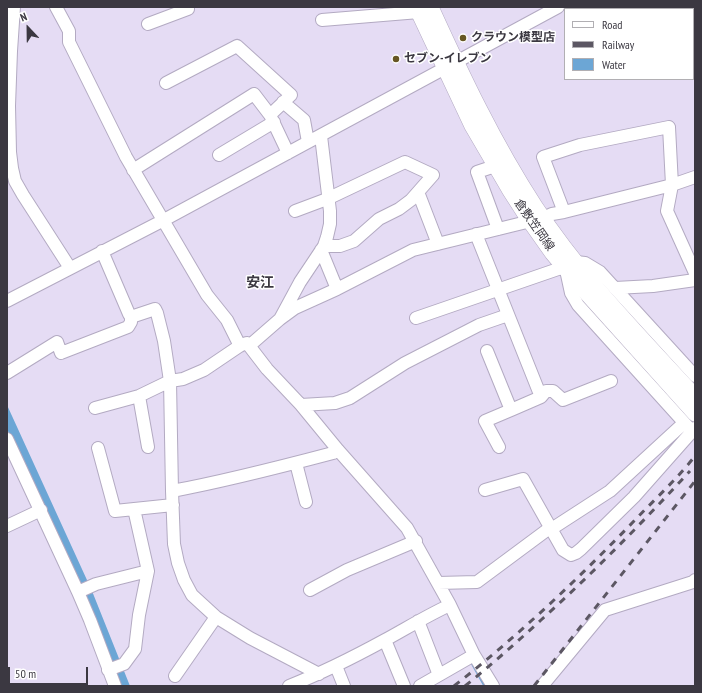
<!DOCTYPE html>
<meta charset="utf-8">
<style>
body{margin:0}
#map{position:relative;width:702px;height:693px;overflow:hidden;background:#e5dcf4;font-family:"PT Sans Narrow",sans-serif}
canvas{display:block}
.frame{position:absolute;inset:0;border:8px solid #3b3841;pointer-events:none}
.legend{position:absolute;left:564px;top:8px;width:130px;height:72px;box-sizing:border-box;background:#fff;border:1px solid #b1afb3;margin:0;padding:5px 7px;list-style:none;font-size:12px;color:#3b3841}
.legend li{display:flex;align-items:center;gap:8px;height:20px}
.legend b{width:20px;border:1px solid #b1afb3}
.north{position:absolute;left:8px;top:8px;width:40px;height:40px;-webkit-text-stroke:3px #fff;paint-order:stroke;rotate:338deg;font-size:11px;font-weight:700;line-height:16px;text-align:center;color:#3b3841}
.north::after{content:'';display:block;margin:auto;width:14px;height:18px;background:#3b3841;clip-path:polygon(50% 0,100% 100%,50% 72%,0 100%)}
.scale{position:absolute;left:8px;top:667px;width:80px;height:18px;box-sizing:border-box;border:2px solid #3b3841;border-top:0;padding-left:5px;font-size:12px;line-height:14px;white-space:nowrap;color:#3b3841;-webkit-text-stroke:3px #fff;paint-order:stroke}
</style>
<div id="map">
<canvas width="702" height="693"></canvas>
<div class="frame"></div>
<ul class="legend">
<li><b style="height:5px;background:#fff"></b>Road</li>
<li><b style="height:5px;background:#5c5763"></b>Railway</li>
<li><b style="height:11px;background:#6ca6d5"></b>Water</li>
</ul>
<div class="north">N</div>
<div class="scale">50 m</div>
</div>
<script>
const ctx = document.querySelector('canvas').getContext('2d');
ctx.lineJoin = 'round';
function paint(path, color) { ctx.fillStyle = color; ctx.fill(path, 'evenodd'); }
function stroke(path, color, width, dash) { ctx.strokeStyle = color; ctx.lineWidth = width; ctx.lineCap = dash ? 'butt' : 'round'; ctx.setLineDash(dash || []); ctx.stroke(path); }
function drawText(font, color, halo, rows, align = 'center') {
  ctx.font = font + ' "PT Sans Narrow","Noto Sans JP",sans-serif'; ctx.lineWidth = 3; ctx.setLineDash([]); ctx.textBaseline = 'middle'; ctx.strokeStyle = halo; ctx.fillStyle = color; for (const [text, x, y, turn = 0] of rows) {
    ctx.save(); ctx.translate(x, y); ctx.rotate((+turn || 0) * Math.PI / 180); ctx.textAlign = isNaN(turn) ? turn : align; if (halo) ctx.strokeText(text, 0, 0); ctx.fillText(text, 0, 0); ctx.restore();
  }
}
paint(new Path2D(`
 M7,405L92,591L130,686H119L46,512L7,429Z`), '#6ca6d5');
stroke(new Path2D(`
 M471,661L485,686`), '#6ca6d5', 3);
const minor = new Path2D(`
 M14,7L11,51L9,106L10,152L12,168L15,181L23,195L70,268
 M56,7L69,31V42L126,157L207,295L227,320L240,346
 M624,7V9
 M681,9L686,8L685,7
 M322,20L419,12
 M148,24L188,9L187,7
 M166,83L237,46L291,95L270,115
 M283,102L304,120L308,142
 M219,155L274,122
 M495,166L477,172L498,229
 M133,170L254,94L270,115L288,153
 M418,192L438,244
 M295,211L327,199L405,162L433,175L411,200L399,209L379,219L354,241L340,246H324
 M564,212L543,157L580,145L669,127L672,185L667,211L695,273
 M476,234L541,397
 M321,250L337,289
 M102,251L129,314L131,317L155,309L157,313L164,341L170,381L172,491L174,544L178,563L184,580L192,595L216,617L250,638L319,674
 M576,262L585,263L600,272L695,376
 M566,270L571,293L578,305L690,429
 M615,288L653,286L695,280
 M7,301L162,221L558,7
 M416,318L564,267
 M280,319L295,308L337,289L413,250L543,218L552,214L564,212L672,185L695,177
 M249,346L280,319L300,282L324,246L327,237L330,224V211L321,136
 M487,351L511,410L541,397L546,391H553L563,400L611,381
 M7,373L57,342L61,353L128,327L131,322V317
 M139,396L148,447
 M301,405L335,403L350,398L405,363L479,325L508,315
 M95,408L139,396L170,381L183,379L204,370L241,345L247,343L267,369L301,405L338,450L407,528L450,605L474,655L493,686
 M7,439L78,592L90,620L115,686
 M499,447L485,421L511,410
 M98,448L115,511L173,505
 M296,463L306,502
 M485,490L523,479L563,550L571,555L576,553L581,549L634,497L695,428
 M172,491C226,481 280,467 333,453L338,450
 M7,526L41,510
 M438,583L477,582L547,530L556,526L610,491L684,423
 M310,590L347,570L416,541
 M78,592L96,584L148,571L134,509
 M418,621L439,675
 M385,640L404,686
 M336,666L344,686
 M108,670L124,664L135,649L139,615L148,571
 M175,676L216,617
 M289,686C322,673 354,657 385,640C407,628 428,615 450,605
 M420,686L474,655
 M542,686L605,610L693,582L695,580`);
const major = new Path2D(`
 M416,7L472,126L510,191L528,219L552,253L579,285L695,414
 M431,7C462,75 494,143 535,206C580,275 639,335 695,396`);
stroke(minor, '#b3aac2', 14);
stroke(major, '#b3aac2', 16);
stroke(minor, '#fff', 12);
stroke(major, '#fff', 15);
stroke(new Path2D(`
 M454,686C518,636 578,579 635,520C655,499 677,479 695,456
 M465,686C491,665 516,643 541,620C593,573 642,523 690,471
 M534,686L695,481`), '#5c5763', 3, [7, 7]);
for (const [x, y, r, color] of [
 [463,38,4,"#665623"],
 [396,59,4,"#665623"]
]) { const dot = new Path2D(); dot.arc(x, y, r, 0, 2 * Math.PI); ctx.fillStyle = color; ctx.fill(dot); stroke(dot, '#fff', 1.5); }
drawText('bold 12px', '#3b3841', '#fff', [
 ["クラウン模型店",471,38],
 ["セブン-イレブン",404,59]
], 'left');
drawText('12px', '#3b3841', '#fff', [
 ["倉敷笠岡線",534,225,55]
]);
drawText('bold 14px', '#3b3841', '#fff', [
 ["安江",260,283]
]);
</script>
